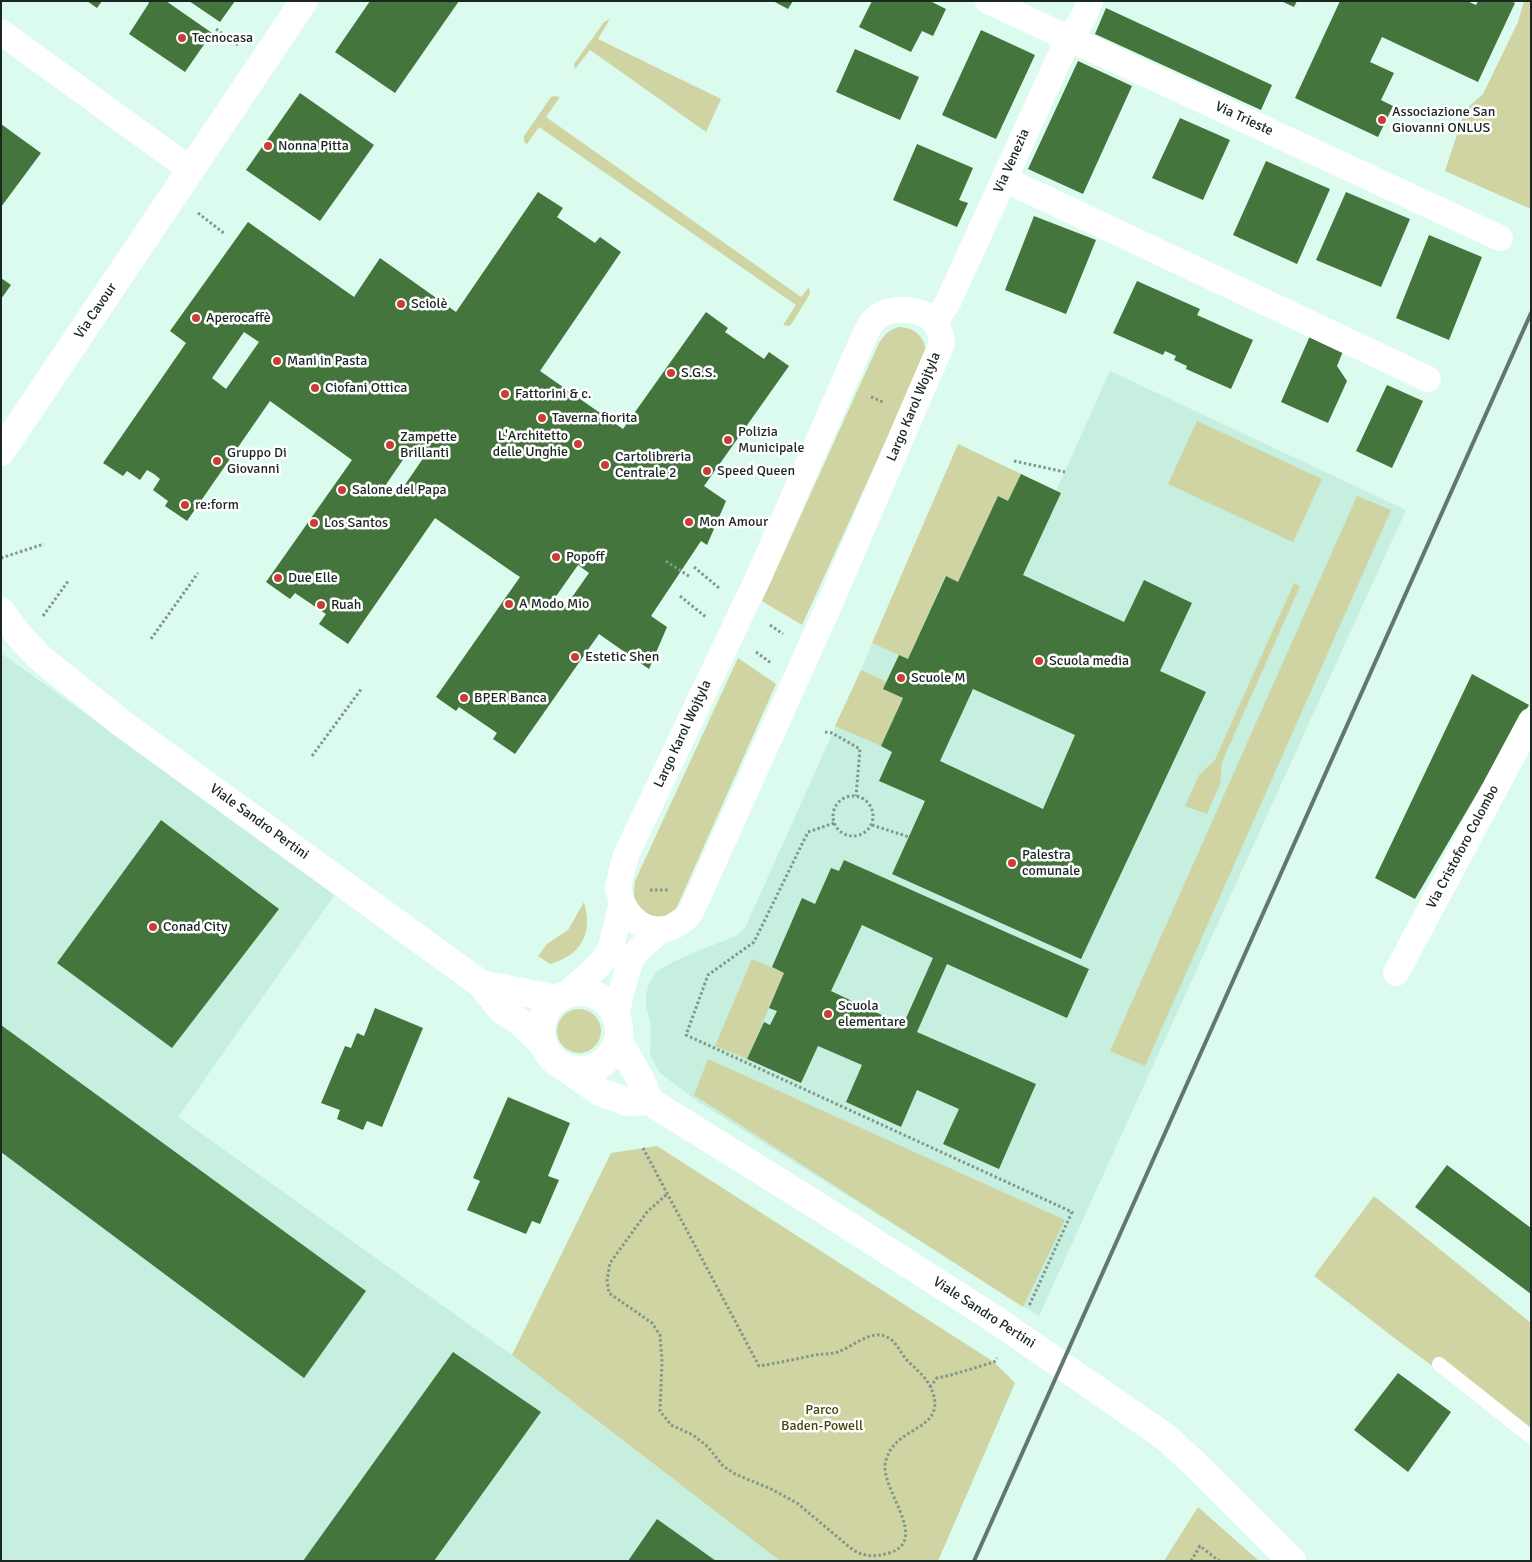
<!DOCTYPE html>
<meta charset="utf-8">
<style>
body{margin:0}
#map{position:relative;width:1532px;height:1562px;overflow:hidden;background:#dafbee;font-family:Signika,sans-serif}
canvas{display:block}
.frame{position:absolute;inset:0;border:2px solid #1a2621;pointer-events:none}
</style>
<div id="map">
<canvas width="1532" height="1562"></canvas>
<div class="frame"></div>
</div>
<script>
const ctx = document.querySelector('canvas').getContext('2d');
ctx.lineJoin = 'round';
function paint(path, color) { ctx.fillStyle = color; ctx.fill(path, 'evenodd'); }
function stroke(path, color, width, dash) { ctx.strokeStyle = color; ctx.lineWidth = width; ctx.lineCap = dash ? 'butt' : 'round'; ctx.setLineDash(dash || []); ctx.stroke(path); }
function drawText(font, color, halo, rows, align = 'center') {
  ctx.font = font + ' Signika,sans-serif'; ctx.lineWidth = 5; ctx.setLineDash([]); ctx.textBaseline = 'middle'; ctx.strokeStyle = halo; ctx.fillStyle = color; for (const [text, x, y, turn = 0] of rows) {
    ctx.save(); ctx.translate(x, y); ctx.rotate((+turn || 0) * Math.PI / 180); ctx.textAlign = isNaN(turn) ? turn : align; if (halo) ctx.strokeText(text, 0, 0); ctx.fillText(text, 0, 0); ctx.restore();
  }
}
paint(new Path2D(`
 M1110,371L1406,510L1039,1316L700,1103L660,1073L650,1055L651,1026L646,1005V995L649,984L656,972L671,963L698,951L736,936L745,928L861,670L958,444L1056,491Z
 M1,653L336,893L178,1117L512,1355L780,1561H1Z`), '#c6efdf');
paint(new Path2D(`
 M1524,1H1531V209L1445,171L1465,110L1483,94L1518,22Z
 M610,19L598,39L721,99L706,132L590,50L575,69L574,64L604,22Z
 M554,96L560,97L546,117L801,297L809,287L810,294L792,323L789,326L783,325L796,305L539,127L527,144L524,142V136L551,97Z
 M898,327C914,327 925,336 926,353L802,625L762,601L879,343C884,335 888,331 898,327Z
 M1197,421L1322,479L1293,542L1168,484Z
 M958,444L1021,474L1008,501L998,496L958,582L945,576L908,659L872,643Z
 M1357,496L1391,510L1145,1066L1110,1051Z
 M1294,583L1300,586L1222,762L1220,784L1207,814L1185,806L1199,775L1215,760Z
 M738,658L776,684L676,909L662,918L648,917L633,900L635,881Z
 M861,670L887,682L884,689L903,698L881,746L835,726Z
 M584,902C593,933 582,955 550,964L538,956L547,944L568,930Z
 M752,959L784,973L747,1059L715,1046Z
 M557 1031a22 22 0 1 1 44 0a22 22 0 1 1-44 0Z
 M708,1059L1065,1220L1023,1307L694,1095Z
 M657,1146L994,1362L1015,1383L938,1561H780L512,1355L611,1153Z
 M1374,1196L1531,1323V1438L1401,1343L1314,1276Z
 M1198,1507L1259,1561H1164Z`), '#cfd4a2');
paint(new Path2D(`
 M87,1H102L97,8Z
 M147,1H166L212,33L185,72L129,34L149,3Z
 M189,1H235L220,22Z
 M370,1H459L395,93L335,52Z
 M773,1H793L788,9Z
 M872,1H930L946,9L933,36L922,31L911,52L859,27Z
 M1281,1H1297L1294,7Z
 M1340,1H1467L1476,5L1478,1H1511L1515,3L1478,82L1382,37L1370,62L1394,73L1381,100L1393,106L1378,137L1295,98Z
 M1106,8L1272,85L1261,110L1095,34Z
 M981,30L1035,55L996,139L942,115Z
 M855,49L919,77L900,120L836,92Z
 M1078,61L1132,86L1083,194L1028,169Z
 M300,93L374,145L320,221L246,170Z
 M1180,118L1230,140L1203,200L1152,178Z
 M1,124L41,153L1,207Z
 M917,144L973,168L959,200L968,203L957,227L893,200Z
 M1266,161L1330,189L1297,264L1233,235Z
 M538,192L563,208L557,217L595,243L600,237L621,252L540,371L613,422L623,429L706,312L728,328L725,332L764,359L769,352L789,366L704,486L726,501L707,545L701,541L651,616L667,627L649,669L599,634L515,754L493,739L497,733L459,707L456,711L436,697L520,577L511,571L435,518L348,644L319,624L326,614L295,593L290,599L266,582L352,460L270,401L187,521L165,506L168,501L153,490L160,479L154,474L147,470L140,480L127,471L123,476L103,463L186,343L170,331L248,222L354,297L380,258L456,312ZM244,332L259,342L226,389L212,378ZM411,448L424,457L398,495L385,486ZM578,565L589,573L563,610L552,602Z
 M1346,192L1410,219L1381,287L1316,260Z
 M1034,216L1096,240L1066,314L1005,290Z
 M1429,235L1482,257L1449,340L1396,318Z
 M1,278L11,285L1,299Z
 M1137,281L1200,309L1197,315L1253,340L1231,389L1186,369L1187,366L1174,360L1176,356L1165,351L1163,355L1113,333Z
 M1313,329L1346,344L1337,366L1347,381L1328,423L1281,402Z
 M1387,385L1423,401L1392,468L1356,451Z
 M1021,474L1061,493L1023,575L1124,622L1144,580L1192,603L1160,671L1206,692L1081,959L892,874L925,801L879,781L892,752L881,746L903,698L883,689L890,674L899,655L908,659L946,576L958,582L998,496L1008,501ZM973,689L1075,735L1043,809L940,761Z
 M1472,674L1529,705L1415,899L1375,878Z
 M161,820L279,909L172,1048L57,963Z
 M844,860L1089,969L1067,1018L947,964L917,1032L1036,1084L999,1169L943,1144L959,1109L917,1090L901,1127L846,1102L862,1065L818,1046L801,1083L747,1059L764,1022L770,1025L777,1011L769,1008L784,973L772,967L802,898L815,904L831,868L839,871ZM862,925L933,958L903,1025L831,991Z
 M375,1008L423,1028L382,1127L367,1121L363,1130L337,1119L340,1110L321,1103L345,1046L351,1048L357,1033L364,1036Z
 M1,1025L366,1291L304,1378L1,1152Z
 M508,1097L570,1123L548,1176L559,1180L540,1224L532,1221L526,1234L467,1210L480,1181L473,1178Z
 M1447,1165L1531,1228V1294L1415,1207Z
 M453,1352L541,1412L434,1561H303Z
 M1398,1373L1451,1412L1408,1472L1354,1430Z
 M657,1519L716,1561H628Z`), '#44753c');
stroke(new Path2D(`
 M216,29L238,45
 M198,213L225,234
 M871,397L883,402
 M1014,461L1065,472
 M1,558L44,544
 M666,561L690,577
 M694,567L719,588
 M680,596L707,618
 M43,616L69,580
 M770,625L783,634
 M151,639L198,573
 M756,652L771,663
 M825,732L832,733L860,749L856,796
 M312,756L362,688
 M833 816a20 20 0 1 1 40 0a20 20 0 1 1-40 0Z
 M834,823L808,832L754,942L708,975L686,1035L1072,1212L1029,1306
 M872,825L909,837
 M650,890H669
 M643,1148L759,1366C778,1363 796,1359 815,1355C822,1354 830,1354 838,1352C852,1347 871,1329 887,1337C896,1341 900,1352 906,1359C909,1363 914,1366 917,1370C927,1378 938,1396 934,1410C927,1432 895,1430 886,1460C877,1487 932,1540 889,1553C875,1557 865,1557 853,1550L797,1503L771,1489L735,1474L723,1466L708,1447L693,1435L671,1425L660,1411L662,1361L660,1335L652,1323L609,1293L607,1281L610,1263L647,1212L667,1194
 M930,1387L937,1378L951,1375L994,1362L997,1358
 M1191,1561L1200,1546L1219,1561`), '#80978e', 3, [2.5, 2.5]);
stroke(new Path2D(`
 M1439,1364L1531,1437`), '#fff', 14);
stroke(new Path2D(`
 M988,1L1500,238
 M1,32L191,170
 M1004,179L1428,379
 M935,322L948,302L1063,50L1084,16L1090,1
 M1396,973L1531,721
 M565,995L594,970L605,958L611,947L622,902L618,888L622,869L627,853L758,578L867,330C870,326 872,321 876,318C890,305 926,308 936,324C940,330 941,336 942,343L827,610L691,912C670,939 636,934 622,902
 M616,1015C621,996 624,974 633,957C640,946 652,938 662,929`), '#fff', 26);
stroke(new Path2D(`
 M1,452L304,1
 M1,611L16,632L39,657L124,725L481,984L501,1009L520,1022L542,1043
 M481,984L557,999
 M541 1031a39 39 0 1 1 78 0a39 39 0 1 1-78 0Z
 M618,1040L642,1082L649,1101
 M567,1069L600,1092L627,1102L649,1101L813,1203L996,1320L1154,1429L1168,1439L1204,1473L1292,1561`), '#fff', 28);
stroke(new Path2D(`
 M974,1561L1531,313`), '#63776f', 4);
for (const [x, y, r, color] of [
 [182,38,5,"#ca3c36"],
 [1382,120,5,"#ca3c36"],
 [268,146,5,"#ca3c36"],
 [401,304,5,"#ca3c36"],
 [196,318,5,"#ca3c36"],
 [277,361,5,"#ca3c36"],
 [671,373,5,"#ca3c36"],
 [315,388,5,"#ca3c36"],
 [505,394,5,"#ca3c36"],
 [542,418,5,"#ca3c36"],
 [728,440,5,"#ca3c36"],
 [578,444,5,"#ca3c36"],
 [390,445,5,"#ca3c36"],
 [217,461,5,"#ca3c36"],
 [605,465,5,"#ca3c36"],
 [707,471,5,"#ca3c36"],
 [342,490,5,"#ca3c36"],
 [185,505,5,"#ca3c36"],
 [689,522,5,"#ca3c36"],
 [314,523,5,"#ca3c36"],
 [556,557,5,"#ca3c36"],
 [278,578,5,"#ca3c36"],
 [509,604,5,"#ca3c36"],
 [321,605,5,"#ca3c36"],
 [575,657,5,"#ca3c36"],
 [1039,661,5,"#ca3c36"],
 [901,678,5,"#ca3c36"],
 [464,698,5,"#ca3c36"],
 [1012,863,5,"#ca3c36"],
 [153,927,5,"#ca3c36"],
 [828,1014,5,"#ca3c36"]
]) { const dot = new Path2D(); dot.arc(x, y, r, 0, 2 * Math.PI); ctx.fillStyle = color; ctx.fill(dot); stroke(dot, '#fff', 2); }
drawText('14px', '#1a2621', '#fff', [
 ["Tecnocasa",192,38],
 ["Associazione San",1392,112],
 ["Giovanni ONLUS",1392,128],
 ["Nonna Pitta",278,146],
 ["Sciolè",411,304],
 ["Aperocaffè",206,318],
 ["Mani in Pasta",287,361],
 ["S.G.S.",681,373],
 ["Ciofani Ottica",325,388],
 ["Fattorini & c.",515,394],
 ["Taverna fiorita",552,418],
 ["Polizia",738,432],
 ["Municipale",738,448],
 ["L'Architetto",568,436,"right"],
 ["delle Unghie",568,452,"right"],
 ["Zampette",400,437],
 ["Brillanti",400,453],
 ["Gruppo Di",227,453],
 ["Giovanni",227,469],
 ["Cartolibreria",615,457],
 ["Centrale 2",615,473],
 ["Speed Queen",717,471],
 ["Salone del Papa",352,490],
 ["re:form",195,505],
 ["Mon Amour",699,522],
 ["Los Santos",324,523],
 ["Popoff",566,557],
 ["Due Elle",288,578],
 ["A Modo Mio",519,604],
 ["Ruah",331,605],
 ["Estetic Shen",585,657],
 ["Scuola media",1049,661],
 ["Scuole M",911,678],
 ["BPER Banca",474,698],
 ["Palestra",1022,855],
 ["comunale",1022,871],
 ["Conad City",163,927],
 ["Scuola",838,1006],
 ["elementare",838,1022]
], 'left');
drawText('14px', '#1a2621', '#fff', [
 ["Via Trieste",1244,119,25],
 ["Via Venezia",1012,161,-66],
 ["Via Cavour",96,311,-56],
 ["Largo Karol Wojtyla",914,407,-67],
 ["Largo Karol Wojtyla",683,734,-65],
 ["Viale Sandro Pertini",259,822,36],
 ["Via Cristoforo Colombo",1463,847,-62],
 ["Viale Sandro Pertini",984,1313,33]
]);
drawText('14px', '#45490c', '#fff', [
 ["Parco",822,1410],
 ["Baden-Powell",822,1426]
]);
</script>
